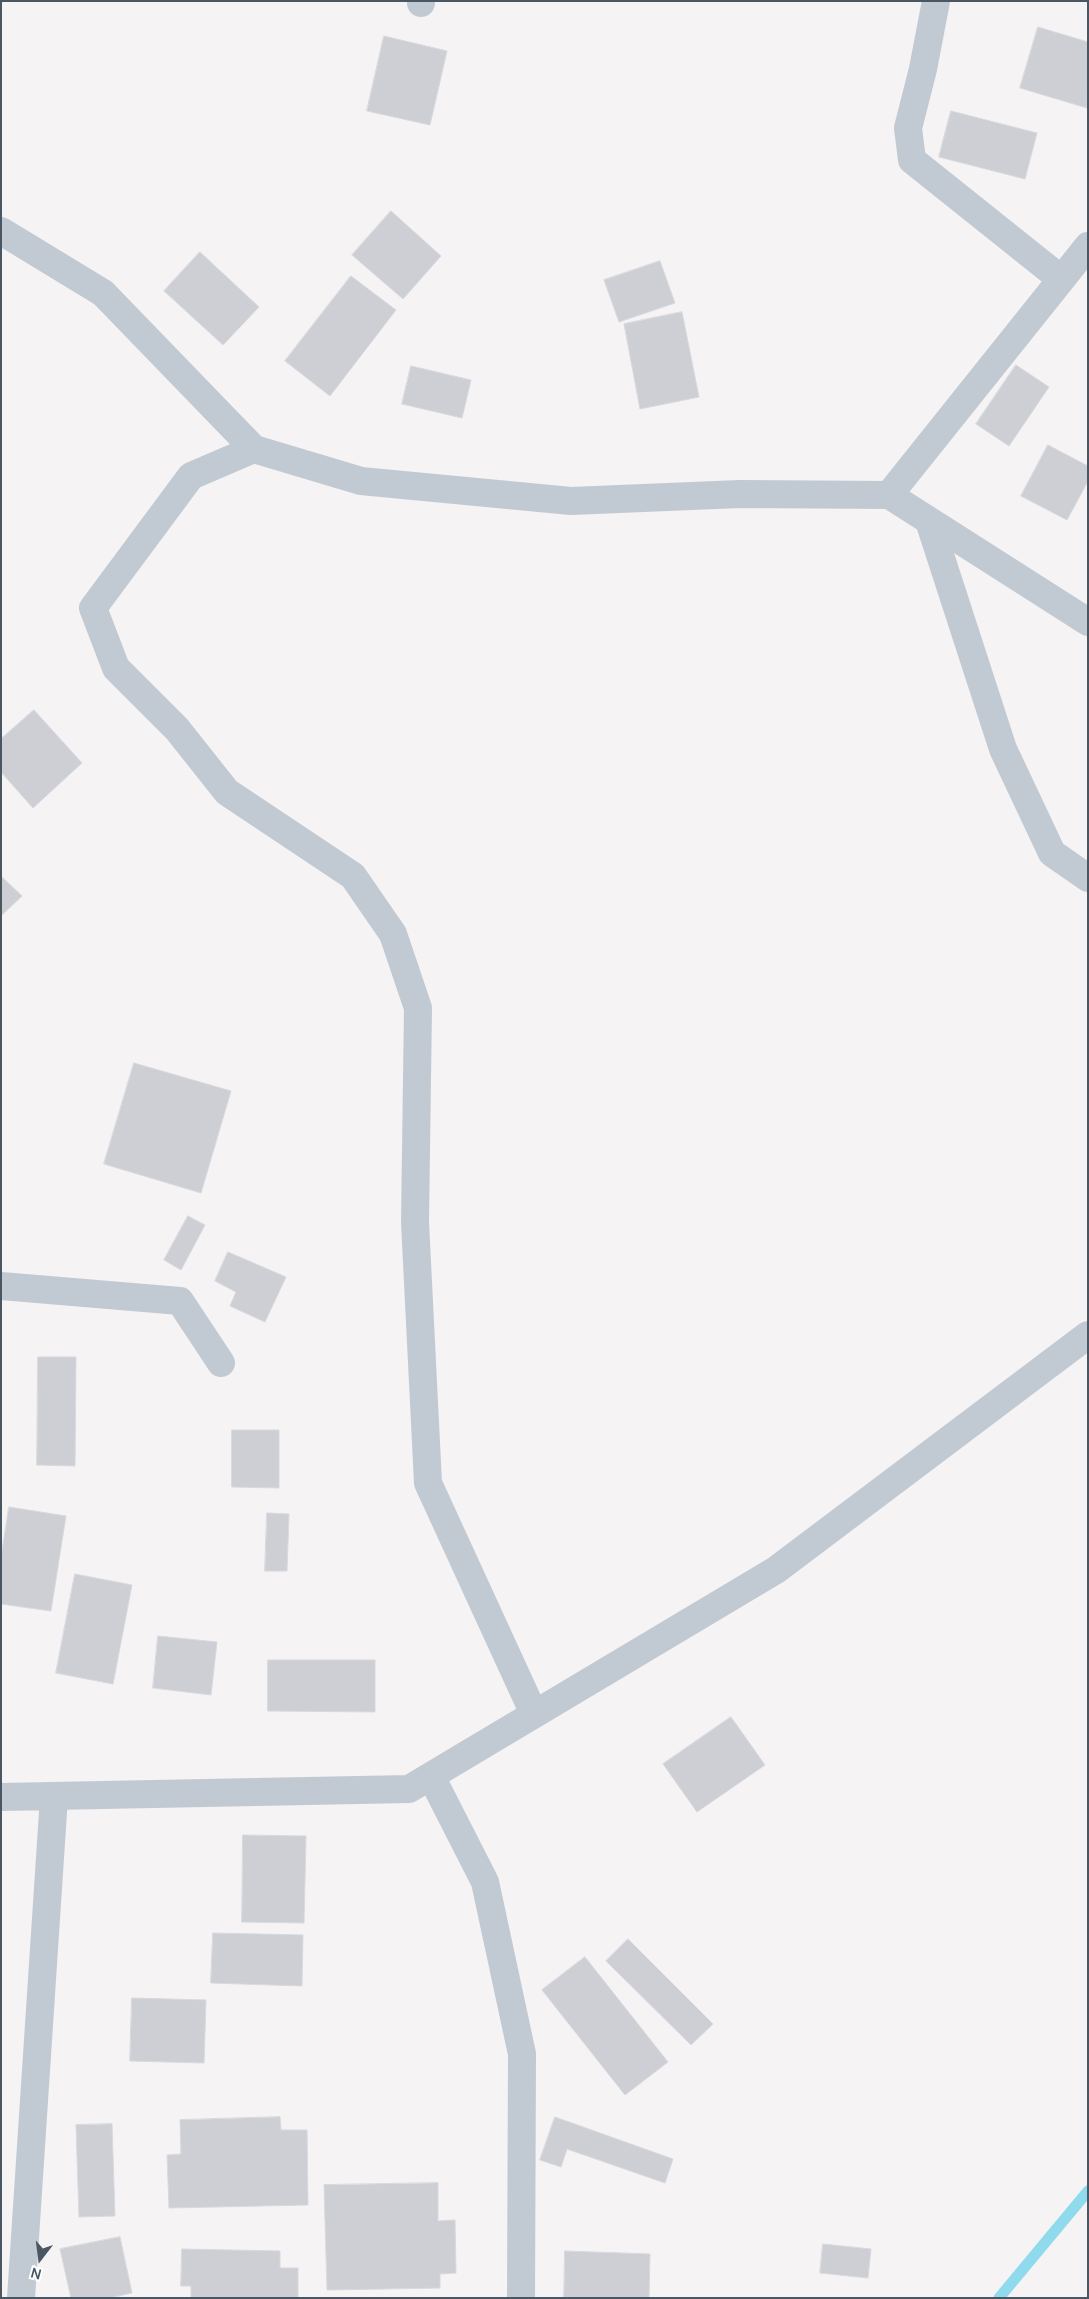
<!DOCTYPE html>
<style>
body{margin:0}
#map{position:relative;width:1089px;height:2299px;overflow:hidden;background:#f5f3f3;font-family:Manrope,sans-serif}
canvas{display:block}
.frame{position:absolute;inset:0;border:2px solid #4a5661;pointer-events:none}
.north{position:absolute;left:15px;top:2234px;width:50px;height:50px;-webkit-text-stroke:4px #fff;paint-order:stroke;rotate:195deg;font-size:14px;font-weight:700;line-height:20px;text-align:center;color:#4a5661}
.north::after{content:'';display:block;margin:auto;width:18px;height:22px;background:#4a5661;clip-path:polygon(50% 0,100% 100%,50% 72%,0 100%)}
</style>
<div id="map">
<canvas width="1089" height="2299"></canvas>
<div class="frame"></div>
<div class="north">N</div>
</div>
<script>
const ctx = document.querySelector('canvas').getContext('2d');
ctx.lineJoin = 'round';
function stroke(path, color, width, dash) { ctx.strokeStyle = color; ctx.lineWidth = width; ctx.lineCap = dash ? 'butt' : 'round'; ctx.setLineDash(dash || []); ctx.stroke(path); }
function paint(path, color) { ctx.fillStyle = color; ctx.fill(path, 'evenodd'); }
stroke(new Path2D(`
 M999,2298L1088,2191`), '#90daee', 11);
const building = new Path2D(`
 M1038,27L1088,42L1087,108L1020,88Z
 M384,36L447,51L430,125L367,111Z
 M951,111L1037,133L1025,179L939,157Z
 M391,211L441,256L403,299L352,255Z
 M200,252L259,307L223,345L164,291Z
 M660,261L675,303L619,322L604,280Z
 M351,276L396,310L330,396L285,361Z
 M682,312L699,397L640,409L624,324Z
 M1016,365L1049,387L1009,446L976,424Z
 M411,366L471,380L462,418L402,404Z
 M1048,445L1088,466V481L1067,520L1021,496Z
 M34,710L82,763L33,808L1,772V739Z
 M1,876L22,896L1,916Z
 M134,1063L231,1091L201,1193L104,1164Z
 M188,1216L205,1225L181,1270L164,1260Z
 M228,1252L286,1277L265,1322L230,1306L236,1292L215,1281Z
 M38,1357H76L75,1466L37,1465Z
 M232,1430H279V1488L232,1487Z
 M9,1507L66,1516L51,1611L1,1604V1558Z
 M267,1513L289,1514L287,1571H265Z
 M75,1574L132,1585L113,1684L56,1673Z
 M158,1636L217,1642L211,1695L153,1688Z
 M268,1660H375V1712L268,1711Z
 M731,1717L765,1765L697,1812L663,1764Z
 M243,1835L306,1836L304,1923L242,1922Z
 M213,1933L303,1935L302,1986L211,1983Z
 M628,1939L713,2024L691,2045L606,1961Z
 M585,1957L668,2062L625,2095L542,1990Z
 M132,1998L206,2000L204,2063L130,2061Z
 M280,2117L281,2130H307L308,2205L169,2208L167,2155L181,2154L180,2120Z
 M555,2117L673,2159L665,2183L567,2149L561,2167L540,2160Z
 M112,2124L115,2216L79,2217L76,2125Z
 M438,2183V2221L455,2220L456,2273L440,2274V2288L327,2290L324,2185Z
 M120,2237L132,2293L109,2298H71L60,2249Z
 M823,2244L871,2249L868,2278L820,2273Z
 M182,2249L280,2251V2268H298V2298H191V2286H181Z
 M565,2251L650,2254L649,2298H564Z`);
paint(building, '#cdcfd5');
stroke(building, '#d7d9de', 1);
stroke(new Path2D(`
 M936,1L923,69L908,128L912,160L1061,279
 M421,3V1
 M1,231L103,293L254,449
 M889,495L1088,246
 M929,521L1003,749L1052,853L1088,878
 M1,1286L180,1301L221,1363
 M534,1714L428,1483L415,1222L418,1008L393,934L353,876L227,792L177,729L116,668L93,608L191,476L254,449L361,481L571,501L740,494L889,495L1088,622
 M431,1776L485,1882L522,2054L521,2298
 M1,1797L409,1789L776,1570L1088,1335
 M21,2298L54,1797`), '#c1cad2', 28);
</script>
